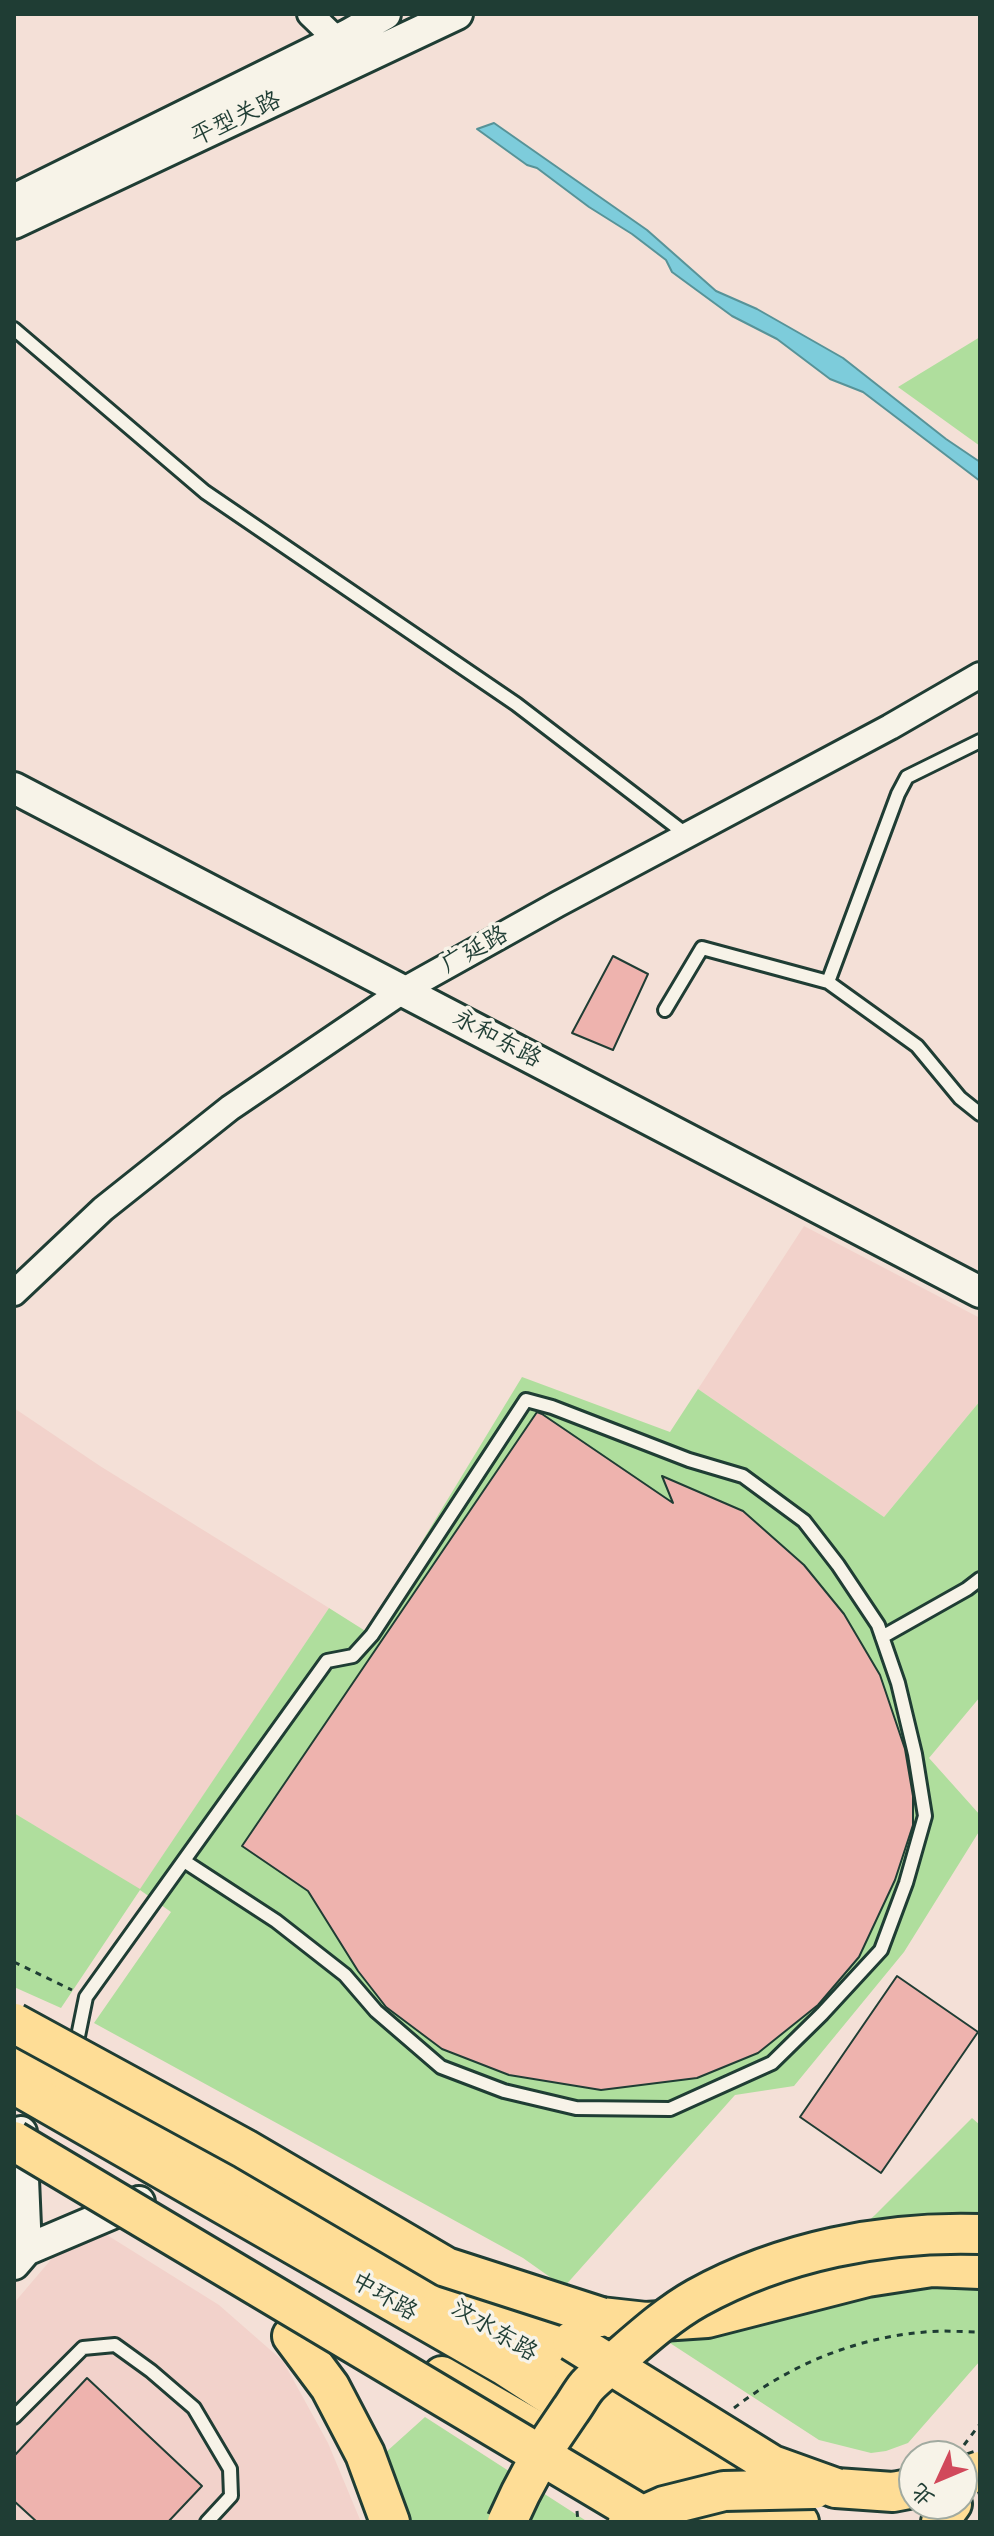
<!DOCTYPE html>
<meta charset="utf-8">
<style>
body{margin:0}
#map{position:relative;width:994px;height:2536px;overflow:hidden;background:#f4e0d7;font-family:"Patrick Hand","LXGW WenKai TC",sans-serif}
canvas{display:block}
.frame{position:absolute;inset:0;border:16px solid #1f3d34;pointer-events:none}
.north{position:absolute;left:898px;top:2440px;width:80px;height:80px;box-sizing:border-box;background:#f7f3e8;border:2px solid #a1aaa0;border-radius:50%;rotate:226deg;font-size:22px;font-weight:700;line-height:32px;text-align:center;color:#1f3d34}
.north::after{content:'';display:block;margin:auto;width:28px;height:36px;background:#d1495b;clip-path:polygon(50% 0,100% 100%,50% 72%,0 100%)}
</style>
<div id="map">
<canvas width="994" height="2536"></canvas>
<div class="frame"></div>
<div class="north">北</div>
</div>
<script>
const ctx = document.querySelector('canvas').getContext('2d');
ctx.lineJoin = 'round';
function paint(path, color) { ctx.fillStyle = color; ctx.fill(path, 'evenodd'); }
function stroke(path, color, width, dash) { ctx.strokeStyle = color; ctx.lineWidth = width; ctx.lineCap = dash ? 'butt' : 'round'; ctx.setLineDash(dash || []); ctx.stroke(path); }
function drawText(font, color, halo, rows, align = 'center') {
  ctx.font = font + ' "Patrick Hand","LXGW WenKai TC",sans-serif'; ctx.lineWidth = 7; ctx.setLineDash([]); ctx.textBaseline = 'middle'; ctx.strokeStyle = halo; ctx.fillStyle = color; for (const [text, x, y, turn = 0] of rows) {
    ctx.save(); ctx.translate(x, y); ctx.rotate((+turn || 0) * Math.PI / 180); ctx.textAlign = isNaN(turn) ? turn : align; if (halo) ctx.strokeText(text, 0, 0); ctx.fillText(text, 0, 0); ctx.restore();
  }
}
paint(new Path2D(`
 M804,1226L980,1318V1401L884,1517L698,1389Z
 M14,1408L100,1466L329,1608L140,1890L14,1813Z
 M107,2235L219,2305L283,2361L328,2443L361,2522H14V2303L60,2249Z`), '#f2d2cb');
paint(new Path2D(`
 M980,337V446L898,387Z
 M522,1377L670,1432L698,1389L884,1517L980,1401V1697L929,1758L980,1815V1830L904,1952L794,2086L735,2095L564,2287L523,2258L94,2023L171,1912L140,1890L61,2008L14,1987V1813L140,1889L329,1608L367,1632Z
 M972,2118L980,2125V2361L908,2443L886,2451L871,2453L819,2440L653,2332L833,2253L875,2215Z
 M425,2417L588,2522H402L385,2453Z`), '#afde9d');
const water = new Path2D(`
 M494,123L647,230L716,291L757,309L843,358L946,439L980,462V481L863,392L830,379L777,339L732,316L672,272L666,260L632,234L589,207L537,168L527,165L477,129Z`);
paint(water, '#7dccdb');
stroke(water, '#579398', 2);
const building = new Path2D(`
 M613,956L648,974L613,1050L572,1033Z
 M537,1412L542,1414L673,1503L662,1476L743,1511L804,1565L844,1614L880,1675L905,1749L913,1796V1825L895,1880L859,1957L818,2005L758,2053L697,2078L601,2090L509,2075L442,2049L386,2007L358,1971L308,1891L242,1846Z
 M897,1976L978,2032L881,2173L800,2117Z
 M87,2378L202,2486L168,2522H37L14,2501V2456Z`);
paint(building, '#eeb3ae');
stroke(building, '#1f3d34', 2);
const service = new Path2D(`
 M14,329L205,492L516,704L687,835
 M828,982L898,794L907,777L980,741
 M665,1010L702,948L828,982L917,1046L960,1098L980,1114
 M882,1637L967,1589L980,1579
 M75,2051L86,1997L327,1661L353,1656L372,1635L526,1400L552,1407L689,1460L743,1476L804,1521L838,1565L878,1625L898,1683L915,1754L925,1816L906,1883L881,1950L822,2014L772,2063L670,2109L576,2108L504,2091L441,2067L376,2011L345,1975L276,1921L184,1861
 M14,2417L83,2348L115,2345L151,2371L194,2408L230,2469L231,2496L207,2522`);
const minor = new Path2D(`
 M310,14L337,40
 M14,1293L103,1209L230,1108L404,990L558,904L890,727L980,675`);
const tertiary = new Path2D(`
 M14,200L348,35L385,14
 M14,223L457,14
 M14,788L980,1292
 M21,2132L26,2250
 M14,2264L26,2250L139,2202`);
const primary = new Path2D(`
 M14,2055L397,2273L615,2403L800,2522
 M442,2375L593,2462L690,2522
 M940,2522L953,2504`);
const trunk = new Path2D(`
 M14,2084L505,2366L746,2522
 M474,2284L572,2341
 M601,2317L646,2322L707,2318L867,2277L932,2267L980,2269
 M292,2336L330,2387L365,2454L390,2522
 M836,2488L893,2492L914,2488`);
stroke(service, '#1f3d34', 18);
stroke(minor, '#1f3d34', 30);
stroke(tertiary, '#1f3d34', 36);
stroke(primary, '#1f3d34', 42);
stroke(trunk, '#1f3d34', 44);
stroke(new Path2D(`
 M14,1962L72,1990
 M734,2408C790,2365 854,2338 925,2332C943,2330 962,2332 980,2332
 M964,2445L980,2424
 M577,2511L578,2522`), '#1f3d34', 3, [6, 6]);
stroke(service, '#f7f3e8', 12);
stroke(minor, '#f7f3e8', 24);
stroke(tertiary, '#f7f3e8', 30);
stroke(primary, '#fedd96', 36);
stroke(trunk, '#fedd96', 38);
const trunkBridge = new Path2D(`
 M14,2023L245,2149L446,2267L601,2317
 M14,2141L653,2522
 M572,2341L772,2465L836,2488
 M971,2474L980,2471
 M507,2522C524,2483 545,2446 570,2411C576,2403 581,2393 587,2386C597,2375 609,2367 620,2357C643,2337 670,2313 697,2298C782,2251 884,2231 980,2234
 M628,2522L664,2506L724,2491L814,2489`);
stroke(trunkBridge, '#1f3d34', 44, []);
stroke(trunkBridge, '#fedd96', 38);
drawText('24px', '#1f3d34', '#f7f3e8', [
 ["平型关路",236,119,-25],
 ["广延路",475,950,-29],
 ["永和东路",497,1039,28],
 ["中环路",384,2297,30],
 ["汶水东路",494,2331,31]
]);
</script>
